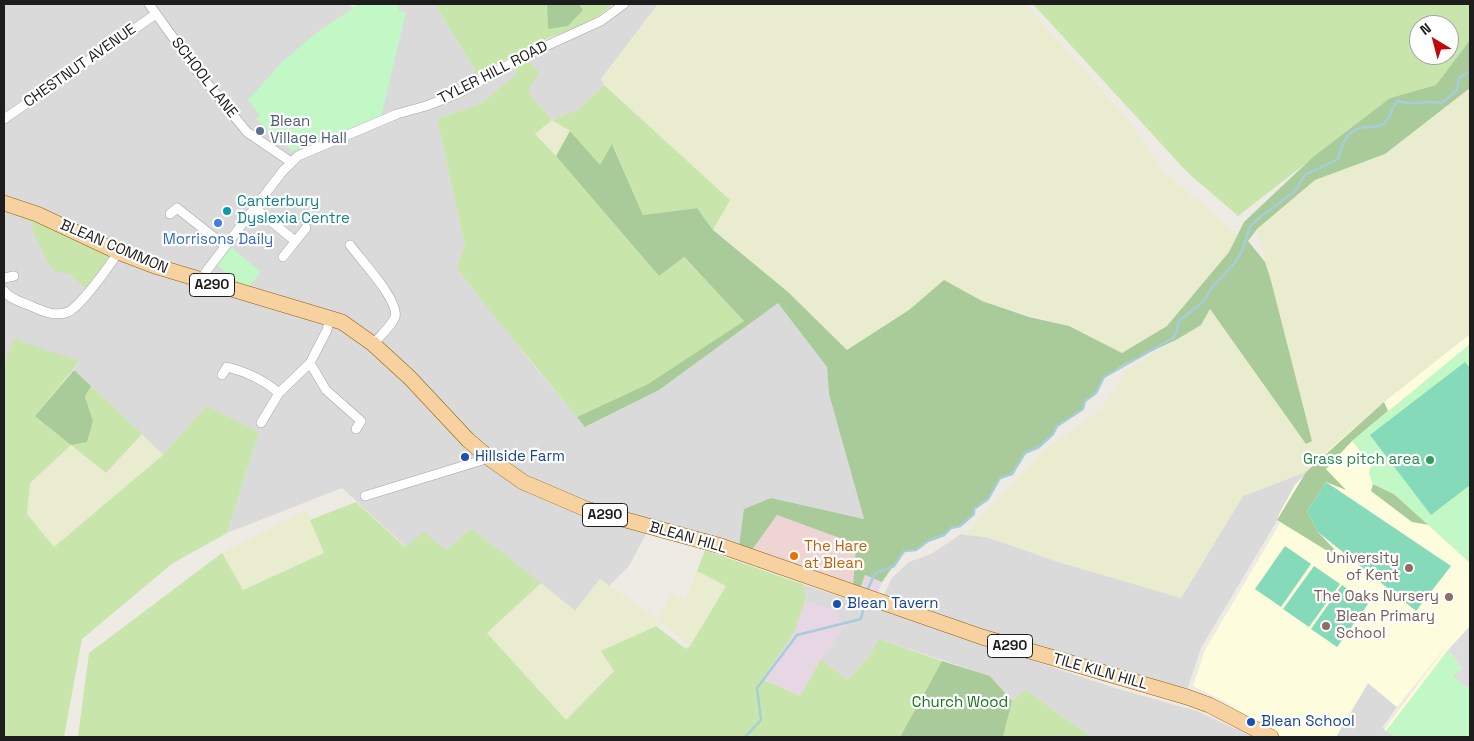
<!DOCTYPE html>
<style>
body{margin:0}
#map{position:relative;width:1474px;height:741px;overflow:hidden;background:#eeeae4;font-family:"Space Grotesk",sans-serif}
canvas{display:block}
.frame{position:absolute;inset:0;border:5px solid #1d1d1d;pointer-events:none}
.north{position:absolute;left:1409px;top:15px;width:50px;height:50px;box-sizing:border-box;background:#fff;border:1px solid #a5a5a5;border-radius:50%;rotate:323deg;font-size:14px;font-weight:700;line-height:20px;text-align:center;color:#1d1d1d}
.north::after{content:'';display:block;margin:auto;width:18px;height:22px;background:#c1090a;clip-path:polygon(50% 0,100% 100%,50% 72%,0 100%)}
</style>
<div id="map">
<canvas width="1474" height="741"></canvas>
<div class="frame"></div>
<div class="north">N</div>
</div>
<script>
const ctx = document.querySelector('canvas').getContext('2d');
ctx.lineJoin = 'round';
function paint(path, color) { ctx.fillStyle = color; ctx.fill(path, 'evenodd'); }
function stroke(path, color, width, dash) { ctx.strokeStyle = color; ctx.lineWidth = width; ctx.lineCap = dash ? 'butt' : 'round'; ctx.setLineDash(dash || []); ctx.stroke(path); }
function drawText(font, color, halo, rows, align = 'center') {
  ctx.font = font + ' "Space Grotesk",sans-serif'; ctx.lineWidth = 4.5; ctx.setLineDash([]); ctx.textBaseline = 'middle'; ctx.strokeStyle = halo; ctx.fillStyle = color; for (const [text, x, y, turn = 0] of rows) {
    ctx.save(); ctx.translate(x, y); ctx.rotate((+turn || 0) * Math.PI / 180); ctx.textAlign = isNaN(turn) ? turn : align; if (halo) ctx.strokeText(text, 0, 0); ctx.fillText(text, 0, 0); ctx.restore();
  }
}
paint(new Path2D(`
 M4,4H348L354,8L399,11V4H435L477,74L513,67L518,73L482,103L437,119L465,246L456,267L539,372L586,427L659,390L778,302L827,367L829,394L864,519L771,498L739,546L647,532L629,566L609,586L600,579L575,611L471,528L446,550L406,547L342,488L227,533L259,432L206,407L163,455L74,370L80,361L4,366Z
 M630,4H658L601,79L604,85L579,109L552,120L528,92L527,59L601,25Z
 M1306,472L1201,648L1185,696L882,599L892,578L909,562L931,554L961,534L986,537L1181,598L1243,496Z
 M805,585L1115,688L1197,711L1253,737H1091L1026,690L1012,701L990,676L879,639L868,658L847,680L821,659L844,626L834,610L805,602L807,595L803,593Z
 M1368,683L1397,707L1382,728L1398,737H1336Z`), '#dbdada');
paint(new Path2D(`
 M777,515L856,544L853,587L752,550Z`), '#eed4d3');
paint(new Path2D(`
 M865,575L882,582L877,595L860,589Z
 M804,602L834,610L844,626L821,659L800,696L761,678L794,633Z`), '#e7d6e4');
paint(new Path2D(`
 M1470,334V737H1398L1384,730L1451,640L1397,707L1368,683L1336,737H1280L1222,700L1193,686L1205,650L1280,523L1277,520L1279,514L1295,485L1324,454L1384,402Z`), '#fdfddd');
paint(new Path2D(`
 M658,4H1025L1129,121L1163,171L1238,235L1229,252L1167,326L1122,353L1069,326L982,301L944,280L909,310L847,350L788,292L713,230L730,200L604,85L601,79Z
 M1470,88V334L1384,402L1324,454L1317,447L1323,455L1306,472L1243,496L1181,598L1058,562L986,537L964,535L1048,447L1102,409L1127,370L1201,325L1210,308L1306,444L1312,441L1257,229L1315,180L1385,154Z
 M552,120L570,131L556,156L534,135Z
 M142,434L163,455L54,547L27,514L30,483L71,445L106,473Z
 M306,510L324,552L242,590L222,553Z
 M697,571L726,586L690,646L657,619L656,626L601,651L614,670L566,720L487,633L541,583L575,611L600,579L657,619L672,593L685,601Z`), '#eaeccf');
paint(new Path2D(`
 M435,4H547L548,29L583,10L579,4H614L588,24L551,37L477,74Z
 M1033,4H1470V40L1436,85L1390,98L1238,216L1187,172ZM1419,25H1449V55H1419Z
 M527,59L539,72L528,92L552,120L579,109L604,85L730,200L713,230L697,208L643,215L613,145L600,166L570,131L552,120L535,134L556,156L659,276L683,257L745,321L648,384L577,417L493,315L456,267L465,246L437,119L482,103L517,73L513,67Z
 M12,213L37,214L118,252L89,291L69,274L56,272L49,264L31,228L34,224Z
 M14,339L80,361L35,416L93,421L85,395L91,386L142,434L106,473L71,445L30,483L27,514L54,547L163,455L206,406L259,432L227,533L173,563L82,639L64,737H4V366Z
 M356,502L405,547L424,532L446,550L471,528L541,583L487,633L566,720L614,671L601,651L656,626L686,649L690,646L726,586L697,571L705,550L805,585L803,593L807,595L794,633L762,679L800,696L821,659L847,680L868,658L879,639L942,661L900,737H78L89,653L222,553L243,590L324,553L310,520Z
 M1026,690L1091,737H1003L1012,701Z`), '#c8e6ab');
paint(new Path2D(`
 M547,4H579L583,10L568,26L548,29Z
 M1470,40V88L1385,154L1315,180L1257,229L1248,241L1265,262L1270,277L1312,441L1306,444L1210,309L1201,325L1176,340L1124,364L1104,377L1096,393L1085,401L1083,409L1058,426L1053,434L1039,447L1025,453L1012,474L1000,478L988,499L974,509V514L960,526L951,528L944,535L928,541L916,550L904,551L882,582L865,575L860,589L853,587L856,544L777,515L752,550L739,546L744,509L771,498L864,519L829,394L827,367L778,303L659,390L585,427L577,417L648,384L744,321L684,257L659,276L556,156L570,131L600,165L612,144L643,215L697,208L713,230L788,292L847,350L909,310L944,280L982,301L1029,317L1069,326L1122,353L1167,326L1229,252L1244,222L1313,157L1390,98L1436,85Z
 M74,370L91,386L85,396L93,421L87,442L71,445L35,416Z
 M1384,402L1388,411L1352,441L1326,469L1346,490L1326,482L1307,511L1318,532L1347,563L1277,520L1306,472Z
 M1373,484L1394,494L1429,525L1412,522L1371,491Z
 M942,661L990,676L1012,701L1003,737H900Z`), '#a9cb9a');
paint(new Path2D(`
 M356,4H399V11L406,12L381,117L292,151L256,119L260,115L248,100L282,62L316,33L353,8Z
 M231,247L261,272L247,289L216,264Z
 M1470,344V563L1394,494L1373,484L1369,474L1371,464L1352,441Z
 M1448,650L1462,668L1454,676L1466,688L1470,684V737H1398L1386,731Z`), '#c2f7c6');
paint(new Path2D(`
 M1465,362L1470,368V485L1431,515L1370,435Z
 M1326,482L1451,566L1416,611L1318,532L1307,511Z
 M1285,546L1311,564L1281,607L1255,589Z
 M1314,566L1340,584L1309,627L1283,609Z
 M1342,585L1368,604L1337,647L1311,629Z`), '#85dab9');
paint(new Path2D(`
 M1470,626V684L1466,688L1453,676L1462,668L1448,650Z`), '#ddd');
stroke(new Path2D(`
 M868,589L875,573L894,566L904,551L916,550L928,541L944,535L951,528L960,526L974,514V509L988,499L1000,478L1012,474L1025,453L1039,447L1053,434L1057,426L1083,409L1085,401L1096,393L1104,377L1173,338L1177,331L1178,322L1205,300L1212,287L1234,264L1242,251L1250,227L1255,221L1295,191L1305,175L1338,159C1343,143 1347,127 1368,127C1373,127 1378,127 1383,124C1392,118 1390,107 1398,101C1416,107 1424,99 1442,103L1457,90L1459,78L1470,71
 M745,737L761,720L757,688L797,635L861,619L865,603`), '#a6ceda', 2.5);
const street = new Path2D(`
 M149,4L197,71L247,132L291,162
 M4,119L156,14
 M255,208L295,241
 M170,214L177,208L225,246
 M350,245C360,259 400,301 395,317C391,327 379,337 373,344
 M283,257L306,228
 M4,278L14,276
 M202,282L205,273L282,172L298,156L397,114L426,106L457,94L524,56L601,21L624,4
 M4,291C10,299 21,302 31,306C42,311 55,317 68,312C80,307 111,264 118,252
 M310,363L326,390L361,421L356,429
 M222,375L227,367C247,372 263,379 279,393
 M261,423L279,393L310,363L327,330L330,318
 M365,496L489,458`);
const primary = new Path2D(`
 M4,203L37,214L118,252L155,266L342,322L373,344L410,378L468,440L489,458L523,482L586,509L721,546L982,637L1187,697L1209,705L1271,737`);
stroke(street, '#a4a4a4', 10);
stroke(primary, '#906207', 16);
stroke(street, '#fff', 9);
stroke(primary, '#f7d19f', 15);
for (const [x, y, r, color] of [
 [260,131,5,"#5c6f8a"],
 [227,211,5,"#0f9aa8"],
 [218,223,5,"#3f7fe0"],
 [465,457,5,"#1a4fb4"],
 [1430,460,5,"#2e9e5b"],
 [794,556,5,"#e8710a"],
 [1409,568,5,"#8d6e63"],
 [1449,597,5,"#8d6e63"],
 [837,604,5,"#1a4fb4"],
 [1326,626,5,"#8d6e63"],
 [1251,722,5,"#1a4fb4"]
]) { const dot = new Path2D(); dot.arc(x, y, r, 0, 2 * Math.PI); ctx.fillStyle = color; ctx.fill(dot); stroke(dot, '#fff', 2); }
for (const [x, y, w] of [
 [212,285,45],
 [605,515,45],
 [1010,646,45]
]) { const box = new Path2D(); box.roundRect(x - w / 2, y - 11.5, w, 23, 4); ctx.fillStyle = '#fff'; ctx.fill(box); stroke(box, '#1d1d1d', 1); }
drawText('bold 14px', '#1d1d1d', null, [
 ["A290",212,285],
 ["A290",605,515],
 ["A290",1010,646]
]);
drawText('15px', '#1d1d1d', '#fff', [
 ["CHESTNUT AVENUE",80,66,-35],
 ["TYLER HILL ROAD",493,73,-27],
 ["SCHOOL LANE",204,78,52],
 ["BLEAN COMMON",114,247,23],
 ["BLEAN HILL",688,538,16],
 ["TILE KILN HILL",1100,672,16]
]);
drawText('15px', '#4e5e75', '#fff', [
 ["Blean",270,122],
 ["Village Hall",270,139]
], 'left');
drawText('15px', '#0d838f', '#fff', [
 ["Canterbury",237,202],
 ["Dyslexia Centre",237,219]
], 'left');
drawText('15px', '#366cbe', '#fff', [
 ["Morrisons Daily",218,240]
]);
drawText('15px', '#164399', '#fff', [
 ["Hillside Farm",475,457],
 ["Blean Tavern",847,604],
 ["Blean School",1261,722]
], 'left');
drawText('15px', '#27864d', '#fff', [
 ["Grass pitch area",1420,460]
], 'right');
drawText('15px', '#c56008', '#fff', [
 ["The Hare",804,547],
 ["at Blean",804,564]
], 'left');
drawText('15px', '#785e54', '#fff', [
 ["University",1399,559],
 ["of Kent",1399,576],
 ["The Oaks Nursery",1439,597],
 ["Blean Primary",1336,617,"left"],
 ["School",1336,634,"left"]
], 'right');
drawText('15px', '#107618', '#fff', [
 ["Church Wood",960,703]
]);
</script>
